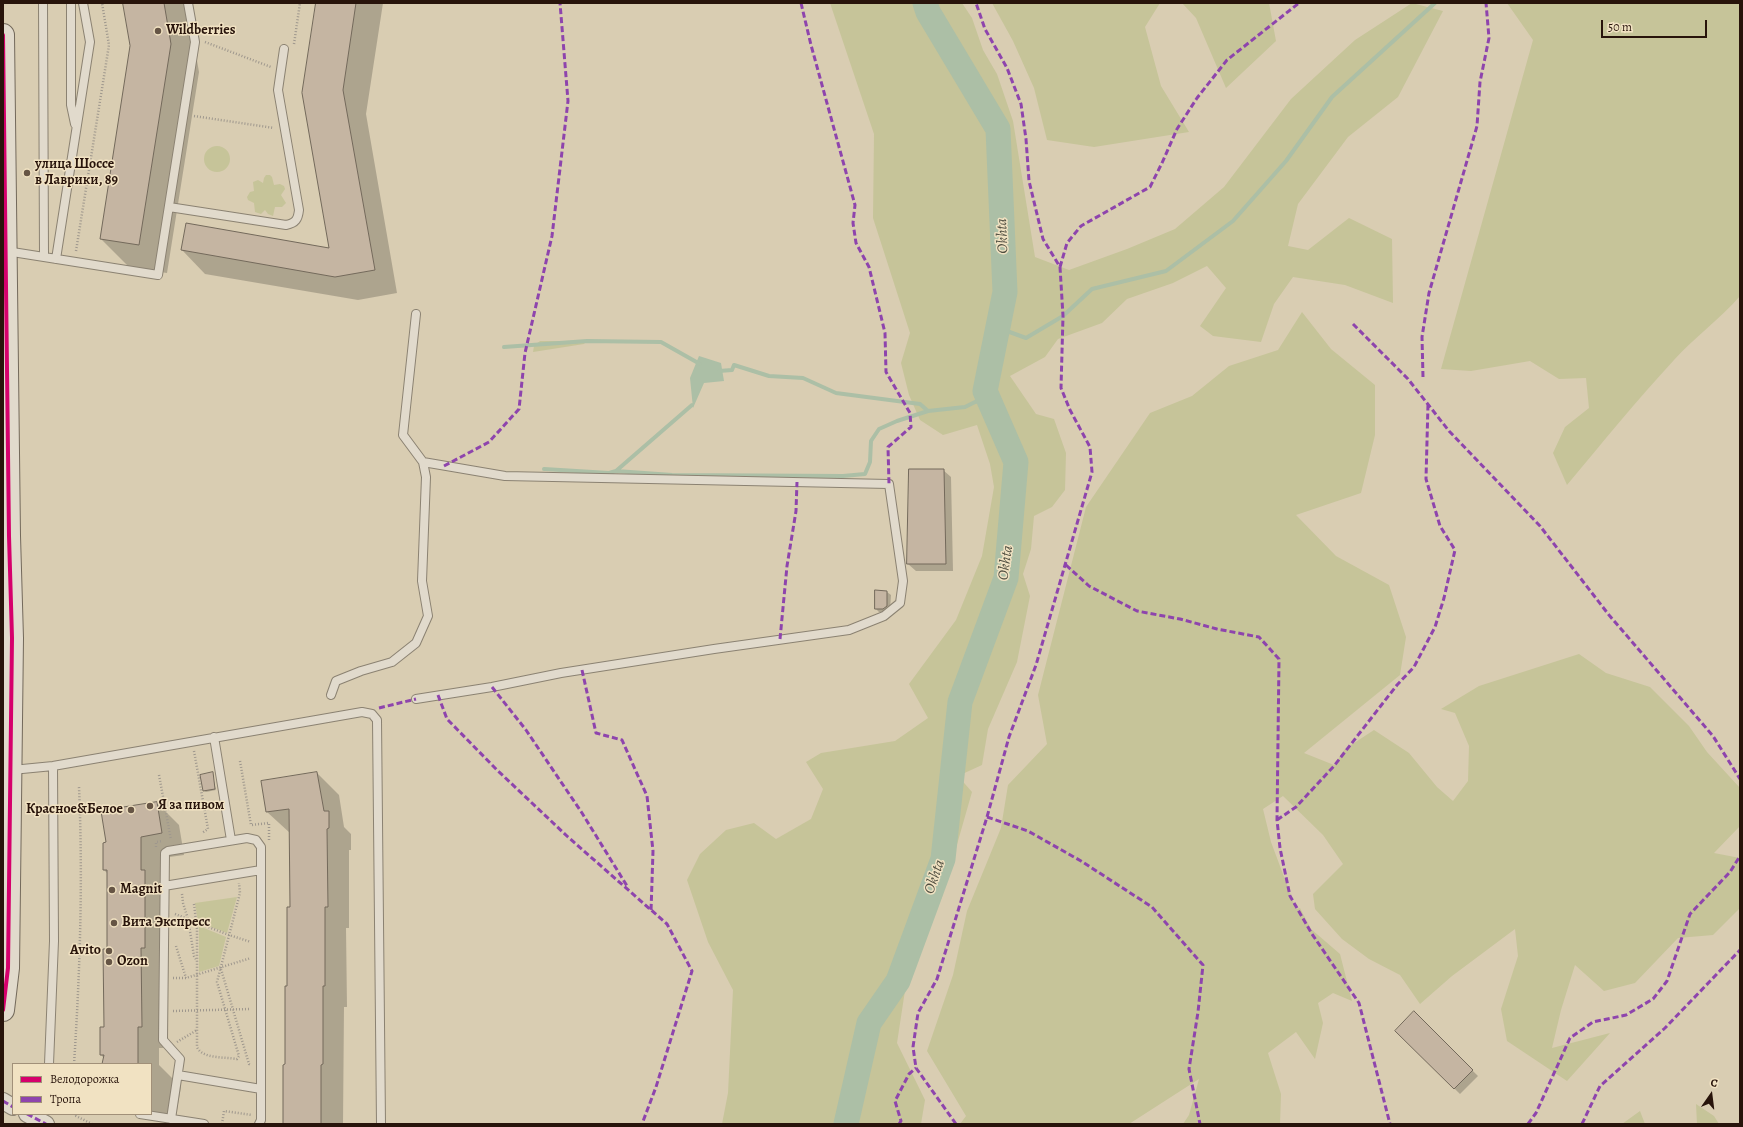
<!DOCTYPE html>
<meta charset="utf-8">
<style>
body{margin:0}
#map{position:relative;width:1743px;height:1127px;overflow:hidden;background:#d9cdb2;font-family:Alegreya,serif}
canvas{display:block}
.frame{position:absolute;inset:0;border:4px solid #28140b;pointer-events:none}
.legend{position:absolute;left:12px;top:1063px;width:140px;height:52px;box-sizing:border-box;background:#f1e2c2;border:1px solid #a19079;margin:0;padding:5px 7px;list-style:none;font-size:12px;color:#28140b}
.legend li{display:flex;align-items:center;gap:8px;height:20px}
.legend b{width:20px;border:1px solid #a19079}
.north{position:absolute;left:1691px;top:1075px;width:40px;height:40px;-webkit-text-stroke:3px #f1e2c2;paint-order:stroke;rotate:14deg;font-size:11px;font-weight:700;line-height:16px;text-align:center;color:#28140b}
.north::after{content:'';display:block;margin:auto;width:14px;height:18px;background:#28140b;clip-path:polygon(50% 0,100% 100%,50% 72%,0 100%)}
.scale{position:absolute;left:1601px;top:20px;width:106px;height:18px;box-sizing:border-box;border:2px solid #28140b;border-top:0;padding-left:5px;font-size:12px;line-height:14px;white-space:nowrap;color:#28140b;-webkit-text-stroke:3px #f1e2c2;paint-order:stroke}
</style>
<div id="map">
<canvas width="1743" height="1127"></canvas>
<div class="frame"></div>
<ul class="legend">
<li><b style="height:5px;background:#d6006c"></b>Велодорожка</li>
<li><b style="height:5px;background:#8e44ad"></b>Тропа</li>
</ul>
<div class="north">С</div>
<div class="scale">50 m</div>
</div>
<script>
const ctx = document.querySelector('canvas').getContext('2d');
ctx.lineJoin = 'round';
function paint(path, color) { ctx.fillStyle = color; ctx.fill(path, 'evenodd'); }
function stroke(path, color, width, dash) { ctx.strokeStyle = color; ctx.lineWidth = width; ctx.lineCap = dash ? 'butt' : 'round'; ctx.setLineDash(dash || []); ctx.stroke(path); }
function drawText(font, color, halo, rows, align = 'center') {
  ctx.font = font + ' Alegreya,serif'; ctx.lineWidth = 3; ctx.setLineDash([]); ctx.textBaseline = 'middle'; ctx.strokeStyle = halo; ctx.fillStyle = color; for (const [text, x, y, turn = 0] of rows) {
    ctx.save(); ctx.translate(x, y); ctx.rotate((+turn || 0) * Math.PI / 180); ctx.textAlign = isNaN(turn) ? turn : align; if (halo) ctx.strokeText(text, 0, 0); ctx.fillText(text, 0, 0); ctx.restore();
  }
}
paint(new Path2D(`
 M830,3H962L972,18L983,50L997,74L1013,121L1035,257L1069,270L1127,249L1175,229L1224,187L1291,99L1355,40L1412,3L1443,11L1398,97L1348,137L1298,204L1288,246L1308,250L1349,218L1392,239L1393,303L1345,285L1293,277L1274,304L1261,342L1213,336L1200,326L1226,288L1207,266L1173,283L1127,299L1102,323L1058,339L1045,357L1010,376L1036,414L1054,419L1066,453L1065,490L1052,507L1034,516L1031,549L1023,574L1030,596L1017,662L988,729L982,765L958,776L972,792L942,897L906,984L897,1043L925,1100L921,1124H722L728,1093L733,990L708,942L687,880L700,854L726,830L754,823L776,839L811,819L823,789L806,762L821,753L895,741L928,718L909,684L956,620L982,556L994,487L990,464L977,425L943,435L920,420L909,395L901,363L910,333L873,218L874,134Z
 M992,3H1160L1145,27L1161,86L1189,132L1094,147L1047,140L1034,88L1013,41Z
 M1182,3H1269L1276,41L1226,88L1196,18Z
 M1507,3H1740V296C1720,319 1695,337 1674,360C1637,400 1602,443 1567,485L1553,453L1565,427L1589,408L1586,378L1559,379L1530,361L1471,371L1441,369L1533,40Z
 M204 159a13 13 0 1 1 26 0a13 13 0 1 1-26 0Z
 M266,175H270L272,177L274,185L280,184L284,186L285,189L281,195L286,203L282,207H275L273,216L268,214L265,210L261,214L255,212L254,203L248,200L247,197L250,192L254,191L253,182L258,180L263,183L264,178Z
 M1302,312L1331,349L1375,385V435L1361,493L1296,515L1336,556L1389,585L1406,637L1400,675L1304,753L1334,765L1345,749L1374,730L1409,753L1437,787L1453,801L1468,781L1469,746L1455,713L1441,709L1479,686L1579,654L1606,673L1650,687L1689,726L1707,752L1740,788V826L1714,853L1740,858V908L1713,935L1678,938L1635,983L1604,991L1575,965L1561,1010L1552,1048L1610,1033L1567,1081L1507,1041L1501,1009L1518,956L1515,929L1452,976L1420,1004L1400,975L1369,959L1342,939L1315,909L1313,894L1343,864L1323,835L1283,796L1263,809L1271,842L1296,909L1300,908L1311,929L1340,954L1352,1001L1333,993L1318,1003L1323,1023L1315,1059L1296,1032L1268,1053L1281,1094L1280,1124H1183L1189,1115L1199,1079L1129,1124H960L966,1116L927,1051L953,975L967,911L1001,828L1008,785L1047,744L1038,695L1086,507L1150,413L1192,396L1229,366L1278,350Z
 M540,341H587L584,344L533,352L534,346Z
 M237,897L227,933L198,922L195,903Z
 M199,926L226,937L219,966L199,972Z
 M1696,1104L1714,1116L1719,1124H1697Z
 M1640,1111L1645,1124H1622Z`), '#c6c499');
paint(new Path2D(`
 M699,356L721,363L724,381L704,383L693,408L690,378Z`), '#acbfa6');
paint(new Path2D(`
 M124,3H187L199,72L167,273L129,267L101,239L131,46Z
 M317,3H383L366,114L397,293L358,300L205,274L182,250L331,249Z
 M943,470L951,477L953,571H916L908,564Z
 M876,591L887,592L891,595L890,610L887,612H879L876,609Z
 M317,773L339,795L344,827L351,834V850H349V928H346L347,1007H344L343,1124H284L291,908L290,833L267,812L262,782Z
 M212,774L216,790L206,792L204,791Z
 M157,803L179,825L184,855L162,858L163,1048H159V1065L181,1087L176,1116L151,1112V1064H103L104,1058L101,1055L105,1028L108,950V874L104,870L107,843Z
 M1414,1013L1478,1076L1460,1094L1396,1031Z`), '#0003');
stroke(new Path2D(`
 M1001,311L1004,330L1026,338L1063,316L1092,289L1166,271L1233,221L1286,161L1332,97L1435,3
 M504,347L587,341L661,342L700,364
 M719,371L732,370L734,365L769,376L803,378L836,393L920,404L928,411
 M544,469L609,473L616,471L692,405
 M616,471L672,475L843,476L865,474L870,462L871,441L879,429L897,421L928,411L965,407L975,402L988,398`), '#acbfa6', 4);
stroke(new Path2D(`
 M846,1124L869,1023L898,981L943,859L960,702L1006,578L1016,462L985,391L1005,292L998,129L928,12L925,3`), '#acbfa6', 25);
const building = new Path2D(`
 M123,3H164L171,44L139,245L100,239L130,46Z
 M316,3H356L343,90L375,270L335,277L181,250L186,223L329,248L302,93Z
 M909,469H944L946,564H907Z
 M875,590L887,591V606L883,609H875Z
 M213,772L215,789L203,791L200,775Z
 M317,772L324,811H329V828L327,829L328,907H325V986H323V1064L321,1065V1124H283V1065L285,1064V986H287V907H290L289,809L266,812L261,781Z
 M157,802L162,833L141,837V870H145V948H141L142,1027H138V1064H102L104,1055H100V1027H104L103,949H107V870H103V843L106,842L101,811Z
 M1414,1011L1473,1070L1454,1089L1395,1031Z`);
paint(building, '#c5b5a2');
stroke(building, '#73695b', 1);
const lane = new Path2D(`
 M43,3L44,257
 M71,3V105L75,124
 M169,207L286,225C296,223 298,219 299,210L278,90L284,49
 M6,251L158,275L195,42L188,3
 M56,259L90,42L83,3
 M331,695L336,681L361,671L392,662L416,643L428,616L422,581L426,477L423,462
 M416,699L492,687L561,673L714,649L849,630L884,616L900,603L903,581L889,484L505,476L423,462L403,435L416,314
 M214,737L231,840
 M12,770L53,766L362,712L372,714L377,720L381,1124
 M164,886L261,870
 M49,1064L54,941L53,766
 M178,1075L261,1089
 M140,1114L204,1124
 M171,1119L180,1059L163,1040L165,853L168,851L247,838L256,840L261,847V1120L259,1124`);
const street = new Path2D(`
 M3,1101L13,1107
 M27,1114L46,1124`);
const secondary = new Path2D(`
 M3,35L9,536L12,638L8,968L3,1010`);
stroke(lane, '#8b8272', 10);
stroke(street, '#8b8272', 18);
stroke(secondary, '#73695b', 24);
stroke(new Path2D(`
 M205,42L271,67
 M294,44L300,3
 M194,116L274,128
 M76,251L109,45L102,3
 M194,751L208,829L202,833
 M240,761L251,825L269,823V840
 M159,775L171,840
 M156,847V842L162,841
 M182,894L183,903L188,919L194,956L197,961
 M194,904L197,929V1047C202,1059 226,1057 237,1059L239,1056L217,982L240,893L239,883
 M175,914L229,935L251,942
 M176,946L186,978
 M221,969L249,1064L251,1065
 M173,978H186L251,958
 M173,1011L250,1009
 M177,1042L197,1030
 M74,1064C80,972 83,880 79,787
 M75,1114L74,1115L92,1124
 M222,1124L224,1111L252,1115`), '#9e978d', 2.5, [1, 2]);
stroke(lane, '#e1dacc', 8);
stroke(street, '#e1dacc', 16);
stroke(secondary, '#e1dacc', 22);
stroke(new Path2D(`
 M801,3L811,45L855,205L853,223L856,243L869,267L885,333L886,372L910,413L911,427L888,447L889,484
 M1060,267L1067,243L1081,226L1150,187L1162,163L1177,129L1197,98L1227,60L1299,3
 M1353,324L1408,379L1449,431L1540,526L1609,615L1713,736L1740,779
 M1423,377L1422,337L1429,293L1477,126L1480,82L1489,38L1486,3
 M444,466L489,442L519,409L525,353L552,236L568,101L560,3
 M1066,565L1089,586L1137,611L1180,619L1217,629L1259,637L1279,659L1277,820L1280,848L1290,896L1312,934L1359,1003L1390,1124
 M780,639L787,566L796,511L797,482
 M582,670L596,733L622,740L647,796L653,851L651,911
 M492,687L526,730L582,813L627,886
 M438,695L447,719L497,770L568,837L667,924L692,971L656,1087L642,1124
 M379,708L416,699
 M987,817L1028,831L1081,861L1152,907L1203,965L1198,1012L1189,1069L1200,1124
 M1277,820L1296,807L1334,766L1397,685L1414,667L1435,627L1444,598L1455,550L1440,526L1426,479L1428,404
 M3,1101L13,1107
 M27,1114L46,1124
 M899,1124L901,1121L895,1101L909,1074L916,1068
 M956,1124L916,1068L913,1047L918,1013L937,979L987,817L1009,737L1036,665L1092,472L1090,447L1070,410L1061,388L1063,316L1060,267L1043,239L1029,181L1026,139L1021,104L1007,68L985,29L976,3
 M1528,1124L1536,1113L1570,1038L1593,1022L1626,1015L1653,999L1667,981L1690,914L1730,872L1740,856
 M1582,1124L1600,1086L1665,1028L1740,950`), '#8e44ad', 3, [6, 3]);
stroke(new Path2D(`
 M3,35L9,536L12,638L8,968L3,1010`), '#d6006c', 4);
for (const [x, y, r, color] of [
 [158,31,4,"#665545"],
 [27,173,4,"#665545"],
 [150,806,4,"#665545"],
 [131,810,4,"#665545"],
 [112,890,4,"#665545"],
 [114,923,4,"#665545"],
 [109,951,4,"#665545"],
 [109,962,4,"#665545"]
]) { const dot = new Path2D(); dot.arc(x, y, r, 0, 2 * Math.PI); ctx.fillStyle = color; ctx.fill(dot); stroke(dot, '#f1e2c2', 1.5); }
drawText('bold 14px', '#28140b', '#f1e2c2', [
 ["Wildberries",166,31],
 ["улица Шоссе",35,165],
 ["в Лаврики, 89",35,181],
 ["Я за пивом",158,806],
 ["Красное&Белое",123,810,"right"],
 ["Magnit",120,890],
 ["Вита Экспресс",122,923],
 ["Avito",101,951,"right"],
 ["Ozon",117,962]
], 'left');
drawText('italic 15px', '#4f4e40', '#f1e2c2', [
 ["Okhta",1003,236,-92],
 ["Okhta",1006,563,-82],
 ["Okhta",935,877,-71]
]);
</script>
